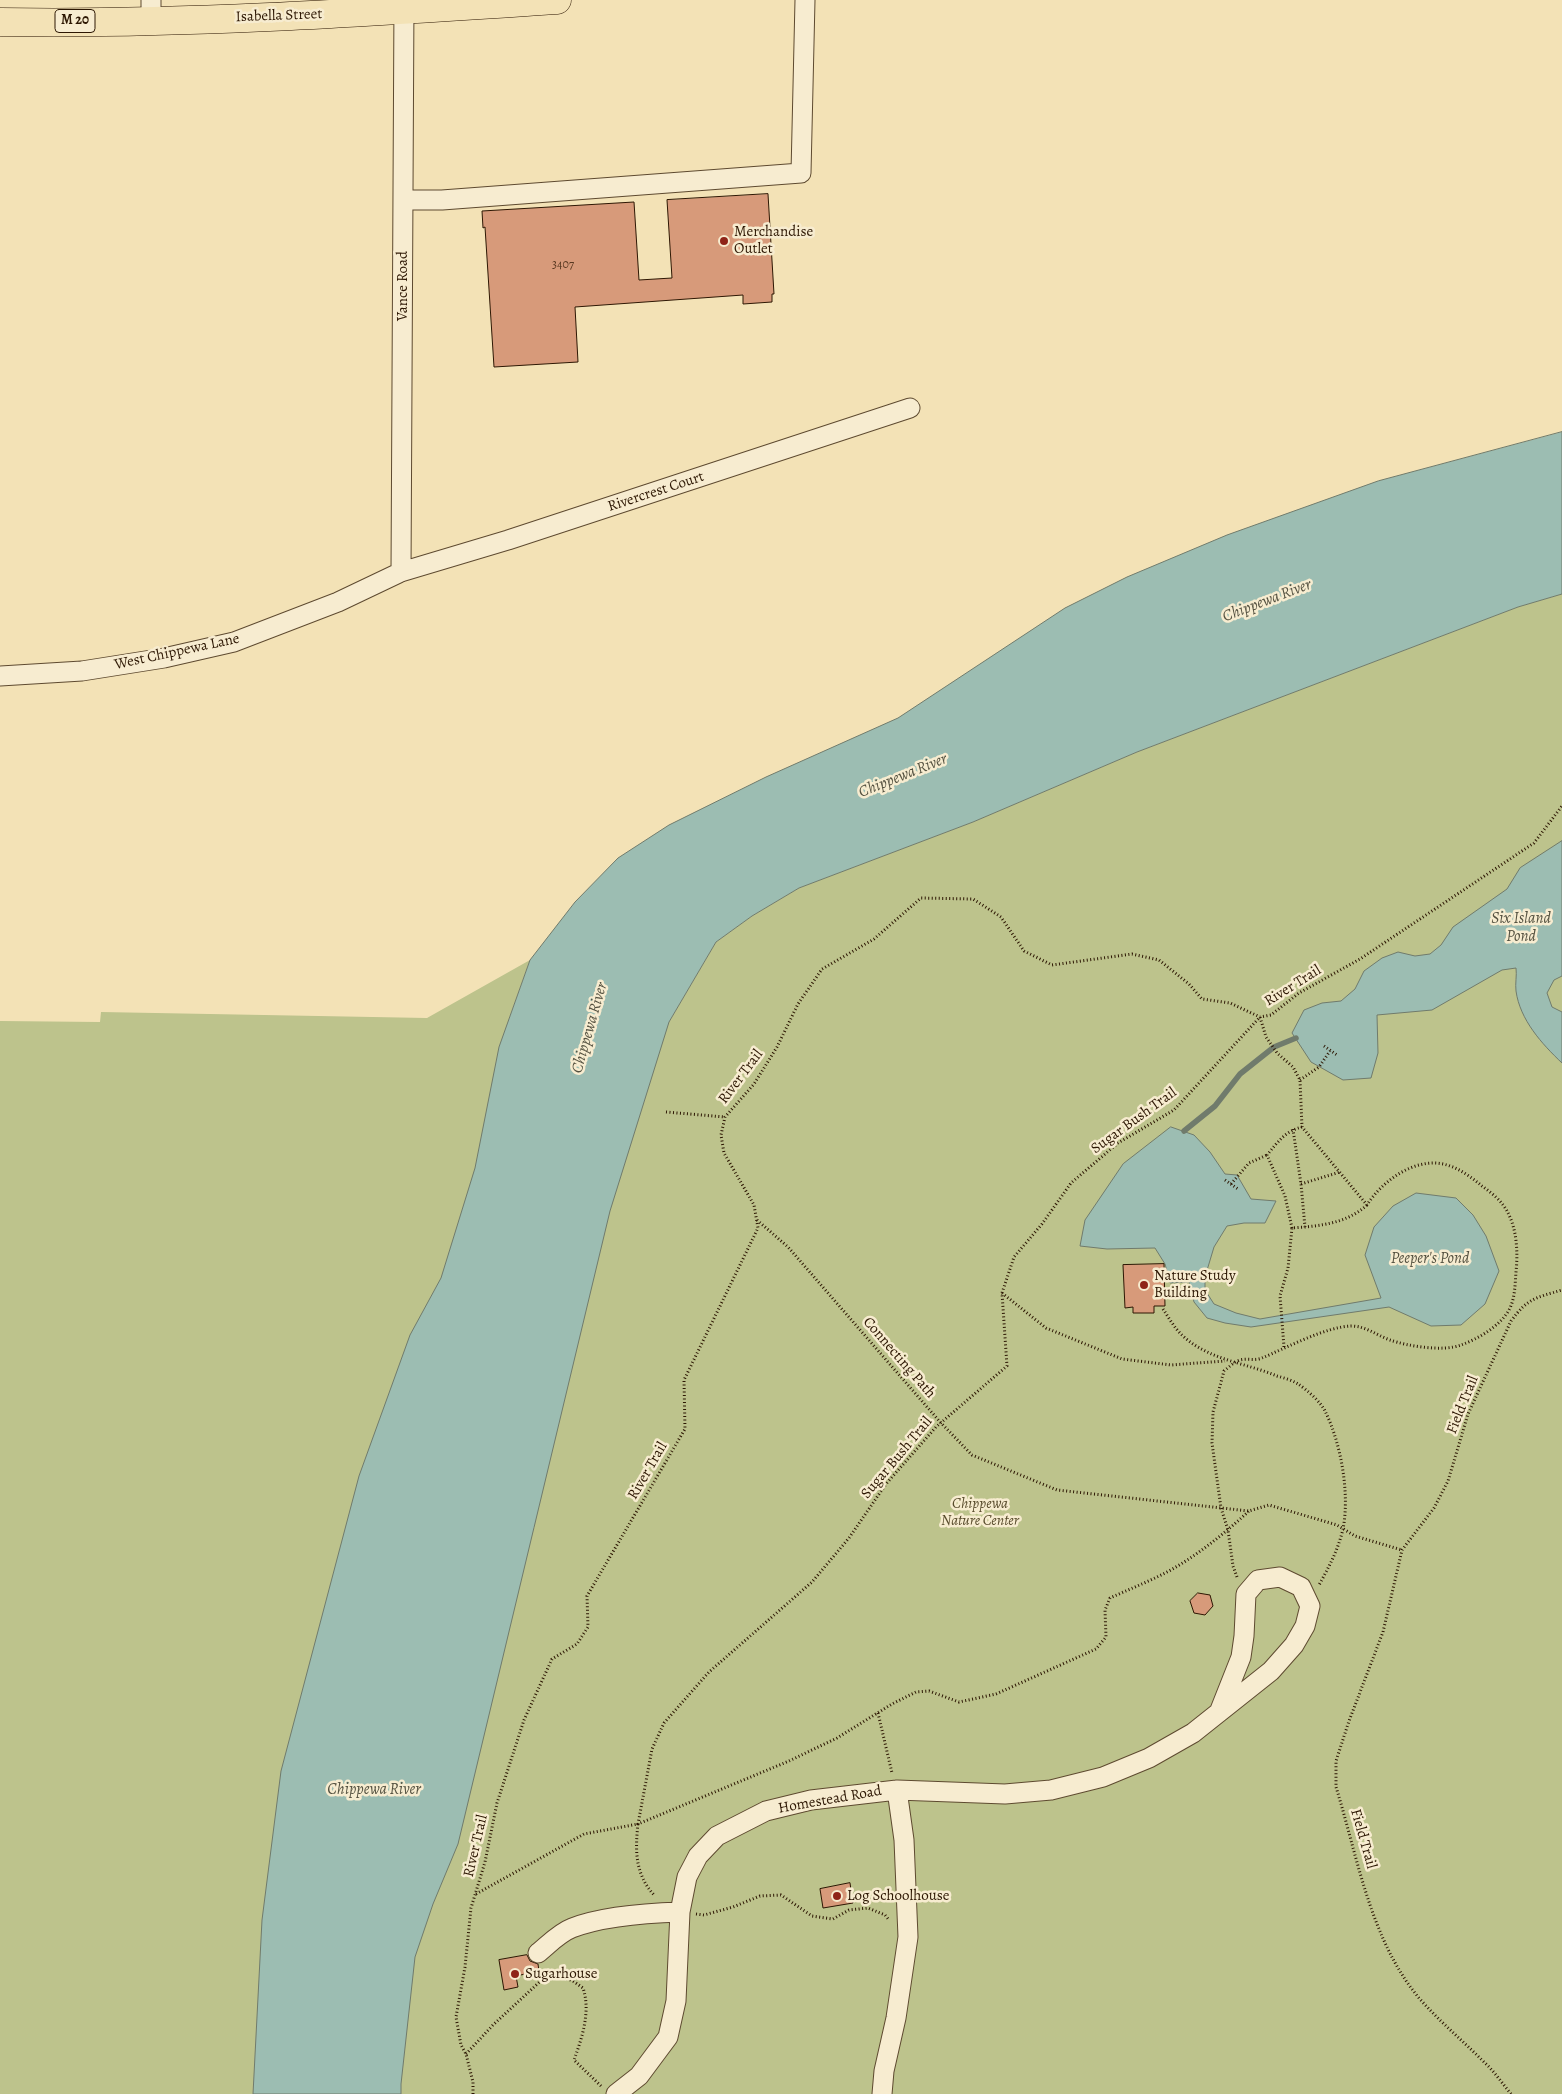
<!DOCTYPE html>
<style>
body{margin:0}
canvas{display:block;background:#f3e2b6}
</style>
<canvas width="1562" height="2094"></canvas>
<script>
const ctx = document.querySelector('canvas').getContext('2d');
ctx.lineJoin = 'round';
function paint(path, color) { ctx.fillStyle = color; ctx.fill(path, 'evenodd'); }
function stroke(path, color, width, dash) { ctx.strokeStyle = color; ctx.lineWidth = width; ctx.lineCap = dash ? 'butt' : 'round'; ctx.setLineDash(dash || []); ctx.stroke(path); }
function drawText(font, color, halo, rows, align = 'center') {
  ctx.font = font + ' Alegreya,serif'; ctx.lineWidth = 5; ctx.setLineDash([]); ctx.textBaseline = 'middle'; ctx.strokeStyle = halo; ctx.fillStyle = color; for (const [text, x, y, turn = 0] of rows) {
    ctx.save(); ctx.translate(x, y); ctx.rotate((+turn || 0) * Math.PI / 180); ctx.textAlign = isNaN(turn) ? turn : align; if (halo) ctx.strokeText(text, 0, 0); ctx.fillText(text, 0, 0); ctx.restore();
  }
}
paint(new Path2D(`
 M1562,594V2094H0V1021L100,1022L101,1012L427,1018L530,960L509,1019L669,1022L716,942L752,916L799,888L973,822L1137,752L1518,607Z`), '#bdc38c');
const water = new Path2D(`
 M1562,432V594L1518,607L1137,752L973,822L799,888L752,916L716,942L669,1022L610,1211L458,1844L433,1904L415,1957L401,2084V2094H253L262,1920L281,1771L359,1476L410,1335L441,1278L475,1168L499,1047L530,960L575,902L618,858L669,825L766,777L898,718L1065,608L1127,577L1227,535L1378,481Z
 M1562,841V976L1554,980L1547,993L1552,1007L1562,1012V1063C1542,1044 1520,1020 1516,991C1515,984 1517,975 1516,968L1502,970L1432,1010L1377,1015L1378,1053L1371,1078L1343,1080L1311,1062L1292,1033L1304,1010L1322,1003L1341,1001L1355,989L1364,971L1382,958L1398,952L1415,956L1430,954L1441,945L1453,927L1507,889L1520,868Z
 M1171,1127L1194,1135L1210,1152L1225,1174L1237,1175L1251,1199L1276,1201L1265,1223H1244L1227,1226L1214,1247L1205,1277V1290L1214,1304L1236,1313L1260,1319L1381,1298L1365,1255L1374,1227L1393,1206L1416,1193L1456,1198L1473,1215L1486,1236L1499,1271L1485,1304L1461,1325L1431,1326L1389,1307L1251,1327L1225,1323L1207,1318L1194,1302L1189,1282L1170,1283L1165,1264L1155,1248L1107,1249L1080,1246L1085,1220L1123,1164Z`);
paint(water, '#9cbdb2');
stroke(water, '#707b6c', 1);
stroke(new Path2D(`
 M1184,1131L1215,1106L1240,1074L1274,1047L1296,1038`), '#707b6c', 5.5);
const building = new Path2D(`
 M768,194L774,294H772V302L743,304V295L575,307L578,362L494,367L485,227L483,228L482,211L634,202L639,280L672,278L667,200Z
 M1164,1264L1165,1306H1154V1313H1133V1307L1125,1308L1123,1265Z
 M1198,1593L1210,1595L1213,1606L1205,1615L1194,1613L1190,1601Z
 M850,1883L853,1903L823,1908L820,1889Z
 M527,1955L530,1961L538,1964L539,1971L516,1976L518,1987L504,1990L499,1960Z`);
paint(building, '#d79a7a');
stroke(building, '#2d1703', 1);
const minor = new Path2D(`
 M151,20V0
 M403,200H442L801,173L805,0
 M401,572L404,0
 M0,676L82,671L164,658L234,642L338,602L401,572L508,540L910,408
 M538,1953C548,1945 559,1933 572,1928C603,1916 648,1913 680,1912
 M616,2094L639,2076L668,2037L676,2001L680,1912L687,1877L698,1856L717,1836L766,1811L811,1800L897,1790L1005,1794L1051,1790L1103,1777L1149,1758L1193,1733L1271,1671L1294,1645L1305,1626L1310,1606L1301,1587L1280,1577L1258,1580L1246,1594L1244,1636L1241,1657L1220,1710
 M882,2094L884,2071L896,2018L908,1937L904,1840L897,1790`);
const highway = new Path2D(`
 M0,22C186,25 372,12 557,0`);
stroke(minor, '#5e4a30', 21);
stroke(highway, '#2d1703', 29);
stroke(new Path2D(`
 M1324,1046L1337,1055
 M1300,1080L1319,1067L1330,1051
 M666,1112L725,1117
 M1293,1129L1301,1184L1305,1227
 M1225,1180L1238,1189
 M1231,1184L1249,1163L1267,1155
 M1301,1184L1340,1172
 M757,1220L788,1247L941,1423L972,1455L1057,1490L1249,1511L1269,1505L1337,1525L1355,1536L1402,1550
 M1292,1228L1285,1196L1267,1155C1278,1142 1285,1131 1302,1127
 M1002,1293L1046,1328L1122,1359L1171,1365L1225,1361
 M1163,1309C1169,1318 1175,1329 1183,1336C1209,1360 1246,1363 1277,1376C1284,1378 1292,1380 1298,1384C1306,1389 1321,1402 1325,1411C1341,1443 1350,1494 1343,1529C1338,1550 1329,1567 1319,1585
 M1284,1347L1280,1296L1288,1268L1292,1228C1319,1226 1346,1224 1367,1205
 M1237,1577L1233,1566L1228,1530L1221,1508L1212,1443L1213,1412L1224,1371C1229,1367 1234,1362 1240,1360C1247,1358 1255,1361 1262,1358C1286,1348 1325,1327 1351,1326C1366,1326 1376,1335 1390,1340C1407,1346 1443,1352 1461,1345C1478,1339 1500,1326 1509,1310C1515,1299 1515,1285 1516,1272C1518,1253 1517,1230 1508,1213C1503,1202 1492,1193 1482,1186C1471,1177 1458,1167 1443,1164C1414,1158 1382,1181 1367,1205L1302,1127L1300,1080L1293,1067L1277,1053L1266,1037L1260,1017L1174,1110L1118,1143L1071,1183L1042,1224L1014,1257L1002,1293L1007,1366L936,1427L886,1484L849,1538L812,1582L709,1672L664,1723L652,1749L638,1824L789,1761L837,1738L892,1704L916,1692L929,1691L959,1702L996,1694L1096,1649L1106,1637L1105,1610L1110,1598C1130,1589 1150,1581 1169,1571C1198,1555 1225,1533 1249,1511
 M878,1713L892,1773
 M476,1894L584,1834L638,1824C635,1851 635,1875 655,1896
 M696,1914L704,1915L733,1907L760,1896L781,1895L812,1916L833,1919L849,1910L868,1908L885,1915L889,1920
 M547,1971L573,1981L583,1988C591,2011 582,2038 574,2060L601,2086
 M466,2054L493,2025L546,1976L547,1971
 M473,2094V2082L466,2054L461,2045L456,2017L465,1967L471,1908L485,1862L497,1803L524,1720L552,1659L577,1644L588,1627L587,1596L685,1429L684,1380L758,1228L754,1205L724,1153L721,1135L725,1117L754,1084L777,1047L798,1004L822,969L874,939L921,898L973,899L1001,917L1024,951L1052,965L1132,954L1159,960L1189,984L1202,999L1230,1003L1260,1017L1271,1015L1299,993L1360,959L1534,843L1562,806
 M1511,2094C1502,2083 1494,2071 1484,2062C1462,2040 1439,2021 1419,1998C1370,1939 1358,1858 1336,1787V1761L1349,1721L1383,1632L1402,1550L1434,1508L1448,1481L1468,1414L1511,1321C1528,1298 1535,1298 1562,1290`), '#2d1703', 3, [1, 2.5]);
stroke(minor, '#f7ecd0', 19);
stroke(highway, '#f3e2b6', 28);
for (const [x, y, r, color] of [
 [724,241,5,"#8f2418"],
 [1144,1285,5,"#8f2418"],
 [837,1896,5,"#8f2418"],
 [515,1974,5,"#8f2418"]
]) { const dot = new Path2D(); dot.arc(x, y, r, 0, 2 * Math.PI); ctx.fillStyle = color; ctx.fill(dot); stroke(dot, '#f7ecd0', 2); }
drawText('12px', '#583821', null, [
 ["3407",563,265]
]);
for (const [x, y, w] of [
 [75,21,40]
]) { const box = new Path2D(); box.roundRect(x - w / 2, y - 11.5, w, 23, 4); ctx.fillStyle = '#f7ecd0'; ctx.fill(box); stroke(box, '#2d1703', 1); }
drawText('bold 14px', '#2d1703', null, [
 ["M 20",75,21]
]);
drawText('15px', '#2d1703', '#f7ecd0', [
 ["Isabella Street",279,16,-2],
 ["Vance Road",403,286,-90],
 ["Rivercrest Court",656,492,-18],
 ["West Chippewa Lane",177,652,-12],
 ["River Trail",1293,986,-32],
 ["River Trail",741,1077,-53],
 ["Sugar Bush Trail",1134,1121,-36],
 ["Connecting Path",899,1358,49],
 ["Field Trail",1463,1405,-68],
 ["Sugar Bush Trail",897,1458,-50],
 ["River Trail",648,1471,-60],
 ["Homestead Road",830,1800,-10],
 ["Field Trail",1363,1839,74],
 ["River Trail",476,1846,-77]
]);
drawText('15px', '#2d1703', '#f7ecd0', [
 ["Merchandise",734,232],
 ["Outlet",734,249],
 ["Nature Study",1154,1276],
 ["Building",1154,1293],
 ["Log Schoolhouse",847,1896],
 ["Sugarhouse",525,1974]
], 'left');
drawText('italic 15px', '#584b2c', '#f7ecd0', [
 ["Chippewa",980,1504],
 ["Nature Center",980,1521]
]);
drawText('italic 16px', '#545140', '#f7ecd0', [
 ["Chippewa River",1267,601,-21],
 ["Chippewa River",903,776,-22],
 ["Six Island",1521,919],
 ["Pond",1521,937],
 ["Chippewa River",590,1028,-74],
 ["Peeper's Pond",1430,1259],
 ["Chippewa River",374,1790]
]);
</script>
